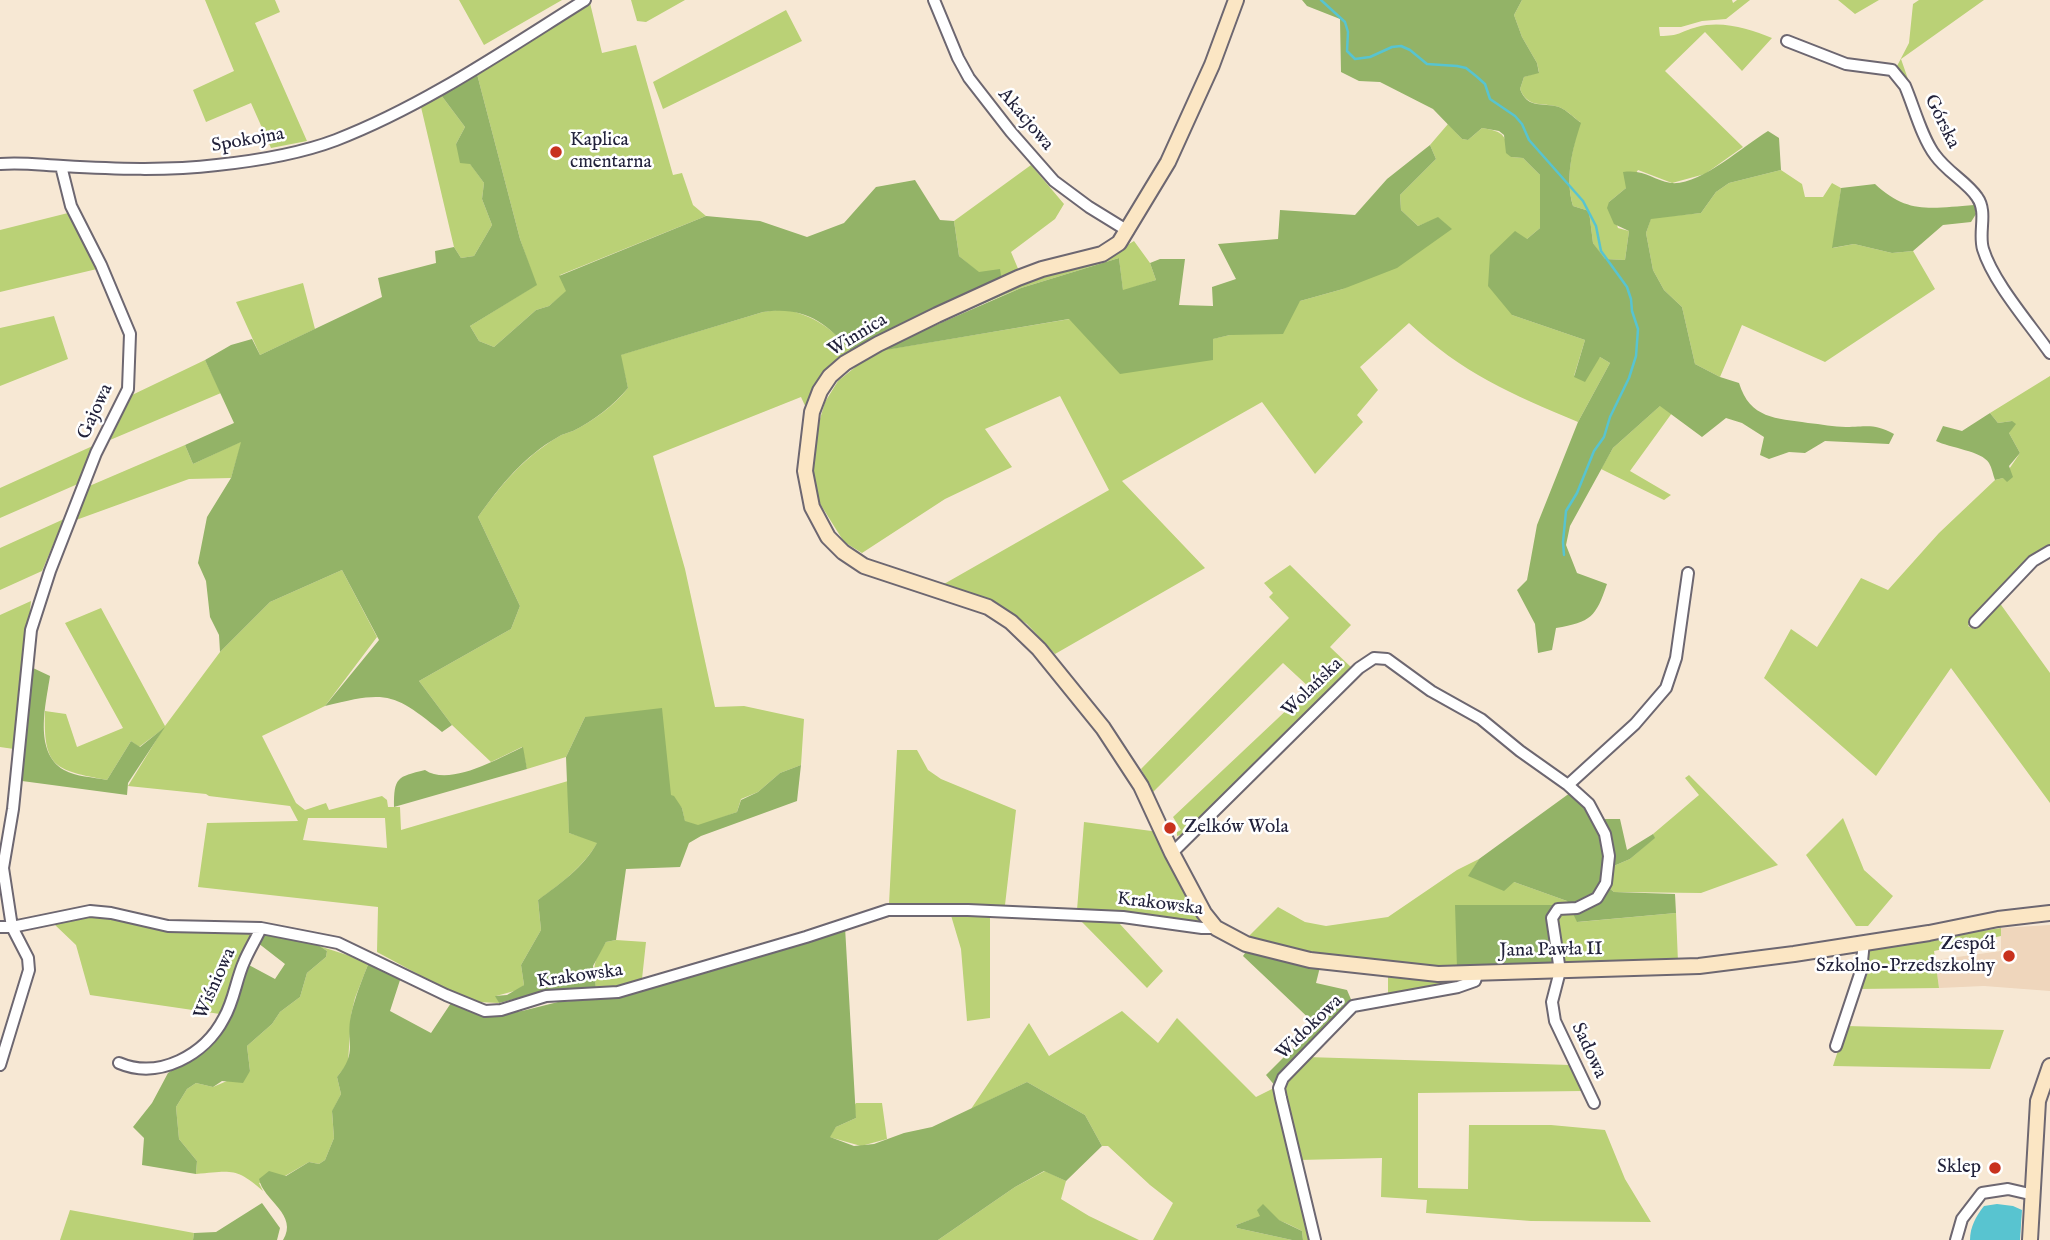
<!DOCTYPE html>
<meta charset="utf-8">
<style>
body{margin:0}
canvas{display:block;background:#f7e8d4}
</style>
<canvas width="2050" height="1240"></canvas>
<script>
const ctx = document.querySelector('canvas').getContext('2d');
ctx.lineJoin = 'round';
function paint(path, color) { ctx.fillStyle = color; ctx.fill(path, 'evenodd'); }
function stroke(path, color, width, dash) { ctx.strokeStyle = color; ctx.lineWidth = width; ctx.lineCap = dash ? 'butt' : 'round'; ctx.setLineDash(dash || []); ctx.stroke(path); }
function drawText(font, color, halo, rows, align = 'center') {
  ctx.font = font + ' "IM FELL English",serif'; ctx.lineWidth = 5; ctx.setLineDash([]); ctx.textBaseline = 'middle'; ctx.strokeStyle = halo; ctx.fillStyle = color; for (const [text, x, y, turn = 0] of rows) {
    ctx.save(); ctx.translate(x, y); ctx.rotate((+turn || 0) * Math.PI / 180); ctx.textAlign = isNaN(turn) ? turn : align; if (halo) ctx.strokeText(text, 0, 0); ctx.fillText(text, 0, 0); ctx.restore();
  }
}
paint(new Path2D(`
 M2050,925V991L1984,986L1939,988L1935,960L2001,951V928Z`), '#efd6bc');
paint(new Path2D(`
 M205,0H275L280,12L255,23L307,141L271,148L251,103L206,122L193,90L234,71Z
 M459,0H562L484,45Z
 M631,0H685L646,22L637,21Z
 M1522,0H1732L1733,3L1737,0H1750L1726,19L1702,21L1681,27H1659L1660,36C1680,36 1679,32 1697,27C1722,20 1750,29 1772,38L1742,71L1705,32L1665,71L1743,147L1705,174L1672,183L1638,170L1626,188L1609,202L1618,228L1629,231L1625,260L1604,259L1593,243L1589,211L1573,206C1565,178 1572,151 1580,122C1573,117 1564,107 1555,106C1540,103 1527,107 1520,89L1524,77L1539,72L1537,63L1522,37L1514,15Z
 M1838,0H1879L1855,14Z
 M1919,0H1984L1901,59L1909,82L1896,68L1909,43L1913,4Z
 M590,3L602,53L636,45L673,175L682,173L693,205L706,216L560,275L567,291L549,306L536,310L494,347L479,341L470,326L536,285L520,239L477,74Z
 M786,10L802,41L663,109L653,82Z
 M441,95L465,127L456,144L484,183L482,199L492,225L474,256L461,258L454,247L421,107Z
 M1448,124L1462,139L1468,140L1482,128C1506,132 1504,135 1511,157L1523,158L1540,175V228L1527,239L1512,315L1585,340L1574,376L1600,357L1610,363L1578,422C1511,394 1462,373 1409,323L1360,367L1378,390L1357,415L1363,422L1315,474L1262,402L1122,481L1205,568L1055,654L1027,624L991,600L944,584L1109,490L1060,396L985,429L1012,467L945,499L862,553L844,542L819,502L813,469L817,429L825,402L838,381L874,352L1008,286L1117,251L1134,241L1150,263L1156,280L1123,291L1119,258L1021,288L958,314L878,351L1070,319L1213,359L1212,339L1230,335L1300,301L1343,289L1451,229L1438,218L1418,226L1401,210L1400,195L1436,159L1430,145Z
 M1031,165L1064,204L1055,219L1011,252L1019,271L1002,281L979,273L959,256L954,221Z
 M1781,170L1802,184L1805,197H1823L1832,183L1841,188L1833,248L1854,244L1892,253L1913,251L1935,289L1825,362L1742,325L1720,377L1695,364L1682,307L1664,290L1653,270L1646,233L1651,218L1701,213L1716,192L1729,183Z
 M68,213L97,269L0,292V230Z
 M303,283L315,329L260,355L236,302Z
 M784,309C814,316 831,327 851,351L825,373L807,410L801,397L653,456L685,569L715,707L744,706L804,719L801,765L780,773L758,792L741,799L737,812L699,826L685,822L682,808L671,796L585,717L566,757L527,769L522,747L491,762L452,725L419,681L511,629L520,606L478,517C500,486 524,457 558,437C562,434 568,433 573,431C593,421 615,405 628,388L620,355L763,312Z
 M54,316L68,359L0,386V328Z
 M205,360L221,393L110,440L132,395Z
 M2050,376V549L1999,590L1968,626L1974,629L1999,602L2050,673V803L1951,668L1876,776L1764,678L1791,629L1817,647L1861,578L1888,590L1939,533L1995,480L2003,478L2020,453L2009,433L2012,421L1998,423L1990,413Z
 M1661,405L1672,413L1630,471L1671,495L1664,500L1601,469L1613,448Z
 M242,441L231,478L189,479L76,520L87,487L185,445L193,464Z
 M97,444L80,483L0,518V488Z
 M64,519L42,571L0,590V548Z
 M1290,565L1351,625L1330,647L1353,669L1187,833L1177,836V832L1181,830L1173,817L1310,688L1283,663L1153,792L1141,769L1289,618L1269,597L1273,593L1264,583Z
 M342,570L377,637L325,706L262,736L296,803L305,810L326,803L329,810L382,796L387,800L388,807H400L401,830L568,781L569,833L598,842C583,867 562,883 538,900L541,930L521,965L524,985L518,990L496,996L499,1003L477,1002L440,986L377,952L378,907L198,887L207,823L298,821L290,806L209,796L206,794L128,786L163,729L139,747L131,741L107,780C55,770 43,768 45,711L66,714L77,747L123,728L65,623L101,608L165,726L220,652L270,602ZM308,818H385L387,848L303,840Z
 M31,601L21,700L14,749L0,747V615Z
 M897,750H917L928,770L941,779L1016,810L1005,905L889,904Z
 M1689,775L1778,865L1701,893L1614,892L1609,888V868L1630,859L1654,838L1653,834L1699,795L1685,778Z
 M1843,818L1864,870L1893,896L1868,926H1856L1806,855Z
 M1084,822L1159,832L1172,867L1187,897L1190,896L1204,921L1201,923L1130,912L1077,910Z
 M1479,859L1469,876L1514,882L1567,901L1578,922L1676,913L1678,962L1428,969L1352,960L1286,949L1247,938L1278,907L1305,922L1326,926L1388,917L1457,870Z
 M950,912L990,913V1018L967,1021L961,949Z
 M96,916L179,932L253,931L228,998L220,1014L90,995L76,945L54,924Z
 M1080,920L1119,923L1163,971L1147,988Z
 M2001,928V936L1934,951L1939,988L1858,989L1868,948Z
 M616,940L646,942L642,979L619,988H596C593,966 593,961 606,942Z
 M319,946L369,962L355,998L351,1015L348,1063L337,1077L341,1094L332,1112L334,1138L325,1160L319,1164L309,1162L285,1176L259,1183L263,1191C236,1167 231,1171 196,1174L197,1161L179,1139L176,1107L187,1089L196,1083L213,1087L250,1071L247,1046L272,1024L280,1012L300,997L307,973L326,957L327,951Z
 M1388,975L1417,979L1473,980L1388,998Z
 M1122,1011L1158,1043L1177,1018L1256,1097L1276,1087L1311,1240H1303L1302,1231C1271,1216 1268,1213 1236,1225L1237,1228L1292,1240H1153L1173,1203L1150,1185L1108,1146H1102L1085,1115L1027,1082L971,1109L1029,1023L1049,1056Z
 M1846,1026L2004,1030L1990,1069L1833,1066Z
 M1306,1057L1570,1065L1583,1091L1418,1093V1188L1468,1189L1469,1125H1551L1605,1130L1625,1179L1651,1222L1531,1221L1426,1213L1427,1200L1381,1197L1382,1158L1299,1160L1282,1096L1284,1081Z
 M856,1103H882L887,1139L861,1146L829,1137L836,1127L856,1118L854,1106Z
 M1045,1171L1066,1181L1061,1199L1089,1216L1139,1240H938L1015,1187Z
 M70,1210L194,1233L193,1240H60Z`), '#bad176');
paint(new Path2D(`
 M1302,0H1522L1514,15L1522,37L1537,63L1539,73L1524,77L1520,89C1527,108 1540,103 1555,106C1564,107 1573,117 1581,123C1572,150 1565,178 1573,206L1589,211L1593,243L1605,259L1625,260L1629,231L1614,224L1607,208L1609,202L1626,188L1623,172C1646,169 1652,180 1671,183C1700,186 1743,146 1768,131L1779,138L1781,170L1729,183L1716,192L1701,213L1651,219L1646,233L1653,270L1664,290L1682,307L1695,364L1720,377L1739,383C1750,419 1776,418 1808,423C1821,424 1834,427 1846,427C1868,427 1873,423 1894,434L1889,444L1825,441L1805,453L1789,452L1769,459L1760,455L1764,437L1742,423L1726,418L1702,437L1660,406L1613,448L1570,526L1566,545L1577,573L1607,584C1596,617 1591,622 1556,628L1552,650L1538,653L1535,624L1517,590L1527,580L1537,525L1578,422L1610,363L1600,357L1585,382L1574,377L1585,340L1512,315L1488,286L1490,255L1515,231L1527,239L1540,228V175L1523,158L1511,157L1506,153L1504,135L1499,131L1482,128L1468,140L1462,139L1433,109L1380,82L1359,81L1341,72L1340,19L1307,6Z
 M477,74L520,239L537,285L470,326L479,341L494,347L536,310L549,306L566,291L559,276L706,216L760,221L807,237L844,223L876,187L915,180L940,220L954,221L959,256L979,272L1000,269L1002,281L903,324L851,351C825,321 803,306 763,312L621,355L628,388C614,405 593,421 573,431C568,433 562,434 558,437C524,456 500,486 478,517L520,606L511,629L419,681L452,725L442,732C393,692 387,691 325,706L379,640L342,570L270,602L220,652L219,635L210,617L206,581L198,563L207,517L231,478L241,442L193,464L185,445L234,423L205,360L231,345L252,339L260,355L382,297L378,278L436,263L435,251L454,247L461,258L474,256L492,225L482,199L484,183L470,164L460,163L456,144L465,127L441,95Z
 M1430,145L1436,159L1400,195L1401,210L1418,226L1438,217L1452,229L1397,268L1343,289L1300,301L1283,334L1230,335L1213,339V360L1120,374L1069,319L874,352L1021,288L1119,258L1123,290L1156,280L1150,263L1160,259H1185L1179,305L1213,306L1212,287L1236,279L1218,244L1278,239L1280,210L1355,215L1387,179Z
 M1875,184C1908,215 1932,208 1974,205L1976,214L1971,222L1943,225L1913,251L1892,253L1854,244L1832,248L1841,188Z
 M1990,413L1998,423L2012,421L2016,424L2009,433L2020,453L2009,466L2013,477L2007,482L2003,478L1995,480C1993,475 1992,468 1989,463C1982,451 1950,448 1936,441L1943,426L1962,431Z
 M33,668L50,676C46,704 33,752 64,770C76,777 93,777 107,780L131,741L140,747L165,727L128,783L127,795L22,781Z
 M662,708L671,795L674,796L682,808L685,821L698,825L737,812L741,800L758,792L780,773L801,765L797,801L701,836L689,843L680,867L626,869L616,940L606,942L593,966L596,988L533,994L499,1003L495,996L507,995L524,985L521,965L541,930L538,900C561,883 583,868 597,843L569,833L566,757L585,717Z
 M523,747L527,769L394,807C394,777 397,777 425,770C450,787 499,758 523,747Z
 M1574,790L1598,819H1620L1627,850L1653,834L1655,838L1630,859L1609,868V888L1614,892L1675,894L1676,913L1577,922L1567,901L1514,882L1504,891L1468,876L1479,859Z
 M1455,905H1559L1548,920L1557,964L1457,968Z
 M845,927L856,1118L836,1127L830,1137L854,1146L874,1144L904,1133L932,1127L1027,1082L1085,1115L1102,1146L1066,1181L1044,1171L1015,1187L938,1240H283C299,1215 263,1200 259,1179L269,1171L286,1176L309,1162L319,1164L325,1160L334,1138L332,1111L341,1094L337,1077C359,1051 345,1043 351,1015C355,997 362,980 369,962L401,977L390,1011L431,1033L451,1003L498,1014L522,1011L558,1002L600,999Z
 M264,935L318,945L327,951L326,957L307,973L300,997L280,1012L272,1024L247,1046L250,1071L243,1083L222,1081L213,1087L196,1083L187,1089L176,1107L179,1139L197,1161L196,1174L142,1165L144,1138L133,1127L152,1103L168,1073L206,1047L247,964L275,979L285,964L258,943Z
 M1247,950L1320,967L1316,983L1347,990L1353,1004L1276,1087L1266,1075L1316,1025L1243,956Z
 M262,1203L280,1228L277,1240H193L194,1233L216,1232Z
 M1263,1204L1279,1220L1302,1231L1303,1240H1292L1237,1228L1236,1225L1260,1216L1257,1210Z`), '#93b367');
paint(new Path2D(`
 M1997,1204L2013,1206L2022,1210L2020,1240H1970C1970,1227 1976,1216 1984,1206Z`), '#58c4d0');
stroke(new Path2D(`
 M1321,0L1345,22L1348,32L1347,51L1355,59L1370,57L1392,47L1401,46L1410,50L1427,64L1457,66L1466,68L1476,76L1485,84L1490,99L1515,116L1522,124L1529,140L1583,201L1596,226L1601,251L1627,287L1631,299L1632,311L1638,329L1636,356L1629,378L1610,417L1604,437L1594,451L1577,493L1566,511L1563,542L1564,555`), '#58c4d0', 2.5);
const street = new Path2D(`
 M934,0L958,58L969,78L1011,132L1054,181L1089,207L1128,231
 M1787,41L1846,64L1892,70L1905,86C1914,107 1922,138 1935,155C1947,172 1967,182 1977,197C1988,212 1978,232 1983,249C1993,282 2029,323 2050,353
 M0,164C22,162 41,165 63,166C114,169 167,171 217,165C255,161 299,154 336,140C424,106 505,50 585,0
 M1975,622L2033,561L2050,551
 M1568,785L1635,724L1666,688L1676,658L1688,573
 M1172,853L1359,668L1374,658L1387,659L1431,691L1481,719L1520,751L1568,785L1589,804L1605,834L1609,856L1606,883L1597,898L1577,908L1558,909L1552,918L1560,971L1552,1002L1555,1021L1594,1103
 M0,927H12L90,911L111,913L168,926L261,928L338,943L446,995L485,1011L501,1010L546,996L618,992L806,937L888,910H968L1123,917L1202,928H1216
 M1836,1046L1861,971L1864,942
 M119,1063C159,1080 205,1055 224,1018C234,1001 236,980 244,962C249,950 256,939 261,928
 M0,1065L29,970L28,958L12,927L3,868L13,809L31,630L50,571L96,453L128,389L130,334L101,265L71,206L61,166
 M1315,1240L1281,1098L1279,1088L1283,1078L1353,1006L1458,987L1475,981L1478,972
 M1956,1240L1962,1219L1982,1193L2008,1189L2034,1195`);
const secondary = new Path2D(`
 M1236,0L1212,65L1168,162L1119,243L1102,254L1042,269L1018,278L937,315L878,344L845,363L830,376L820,391L812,412L805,471L812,507L828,537L843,552L864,566L988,607L1011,622L1039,649L1103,728L1141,786L1172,853L1204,913L1216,928L1246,944L1310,960L1438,974L1699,966L1794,954L1929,933L1998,919L2050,913
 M2030,1240L2038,1101L2050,1066`);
stroke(street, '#6d6771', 14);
stroke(secondary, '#6d6771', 18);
stroke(street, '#fff', 10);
stroke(secondary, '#fbe6c4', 14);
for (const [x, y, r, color] of [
 [556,152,7,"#c8321e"],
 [1170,828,7,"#c8321e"],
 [2009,956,7,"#c8321e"],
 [1995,1168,7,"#c8321e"]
]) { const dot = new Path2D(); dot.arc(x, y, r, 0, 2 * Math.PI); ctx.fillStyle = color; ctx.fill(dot); stroke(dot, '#fff', 2.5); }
drawText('19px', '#22223b', '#fff', [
 ["Akacjowa",1025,120,50],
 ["Górska",1941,122,64],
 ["Spokojna",248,141,-10],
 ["Winnica",858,336,-31],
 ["Gajowa",96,412,-65],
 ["Wolańska",1313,688,-44],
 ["Krakowska",1160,905,7],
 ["Jana Pawła II",1551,951,-1],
 ["Krakowska",580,977,-8],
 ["Wiśniowa",216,984,-66],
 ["Widokowa",1310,1028,-44],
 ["Sadowa",1588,1051,65]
]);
drawText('19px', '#22223b', '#fff', [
 ["Kaplica",570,141],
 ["cmentarna",570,163],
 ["Zelków Wola",1184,828],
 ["Zespół",1995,945,"right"],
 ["Szkolno-Przedszkolny",1995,967,"right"],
 ["Sklep",1981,1168,"right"]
], 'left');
</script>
